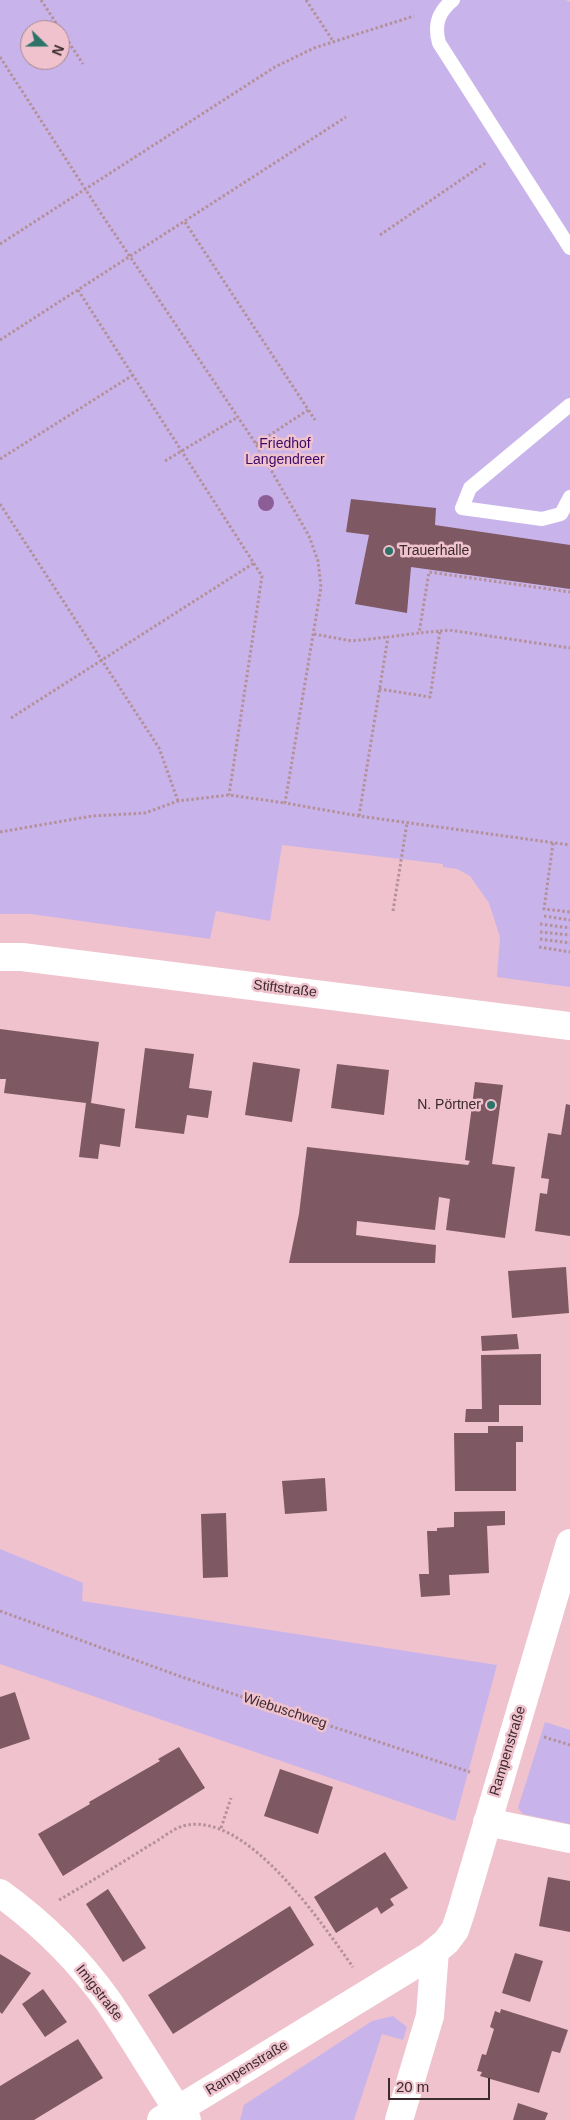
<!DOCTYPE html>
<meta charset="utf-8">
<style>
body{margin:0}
#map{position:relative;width:570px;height:2120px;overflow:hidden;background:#efc2cd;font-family:Arial,sans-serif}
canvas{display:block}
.north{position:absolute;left:20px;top:20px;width:50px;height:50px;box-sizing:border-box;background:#efc2cd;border:1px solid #a7858d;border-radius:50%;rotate:112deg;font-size:14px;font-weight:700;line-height:20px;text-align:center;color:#3b2a2e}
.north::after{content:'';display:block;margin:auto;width:18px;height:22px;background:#2d7368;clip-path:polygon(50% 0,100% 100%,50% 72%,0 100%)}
.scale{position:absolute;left:388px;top:2078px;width:102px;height:22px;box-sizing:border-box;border:2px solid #3b2a2e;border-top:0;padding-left:6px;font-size:15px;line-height:18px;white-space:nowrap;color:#3b2a2e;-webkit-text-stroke:4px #efc2cd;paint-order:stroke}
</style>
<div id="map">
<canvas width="570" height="2120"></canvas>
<div class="north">N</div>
<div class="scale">20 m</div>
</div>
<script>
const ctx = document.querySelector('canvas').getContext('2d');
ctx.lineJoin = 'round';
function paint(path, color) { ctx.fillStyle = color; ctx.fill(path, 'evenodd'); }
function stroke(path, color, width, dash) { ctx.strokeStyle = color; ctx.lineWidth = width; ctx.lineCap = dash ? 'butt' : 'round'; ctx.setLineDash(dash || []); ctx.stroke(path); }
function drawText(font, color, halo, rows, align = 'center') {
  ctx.font = font + ' Arial,sans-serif'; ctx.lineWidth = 5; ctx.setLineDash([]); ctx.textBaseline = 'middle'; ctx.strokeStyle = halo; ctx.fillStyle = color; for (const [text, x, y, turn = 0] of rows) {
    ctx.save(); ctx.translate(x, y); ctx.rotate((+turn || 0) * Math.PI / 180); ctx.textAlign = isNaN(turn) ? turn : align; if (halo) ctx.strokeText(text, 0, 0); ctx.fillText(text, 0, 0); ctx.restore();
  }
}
paint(new Path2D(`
 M0,0H566L570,2V987L497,977L500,937L489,903L470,876L457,869L443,867V864L282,845L270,921L216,911L210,939L31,914H0ZM30,30H60V60H30Z
 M0,1549L83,1583L82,1601L497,1665L455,1821L0,1664Z
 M545,1722L570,1730V1824L523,1814L518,1808Z
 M393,2016L407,2027L403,2040L382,2034L354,2120H240L244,2105L372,2021Z`), '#c8b4eb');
paint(new Path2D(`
 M351,499L436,508L435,525L570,545V589L411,567L407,613L355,604L369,535L346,532Z
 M0,1029L99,1042L91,1103L125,1109L120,1147L100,1144L98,1159L79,1157L86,1103L4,1093L6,1079H0Z
 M145,1048L194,1054L189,1088L212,1091L208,1118L187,1115L184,1134L135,1128Z
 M253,1062L300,1069L292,1122L245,1115Z
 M337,1064L389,1070L384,1115L331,1108Z
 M475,1082L503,1085L492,1164L515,1167L505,1238L446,1230L450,1199L439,1197L435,1230L357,1221L356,1235L436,1245L435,1263H289L299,1214L307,1147L468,1165L470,1161L465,1160Z
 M566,1104L570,1105V1236L535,1231L540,1193L547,1194L549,1179L541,1178L548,1133L561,1135Z
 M566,1267L569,1313L512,1318L508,1271Z
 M517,1334L519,1349L482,1351L481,1336Z
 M541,1354V1405H499V1422H465L466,1409H482L481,1355Z
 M488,1426H523V1442H516V1491H455L454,1433H488Z
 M325,1478L327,1511L285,1514L282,1481Z
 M505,1511V1525L487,1526L489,1573L449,1575L450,1595L421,1597L419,1574H429L427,1531H437V1528L454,1527V1512Z
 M226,1513L228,1577L203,1578L201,1514Z
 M15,1692L30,1739L0,1749V1697Z
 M179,1747L205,1788L63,1876L38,1834L90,1804L89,1802L160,1761L158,1759Z
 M280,1769L333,1787L318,1834L264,1816Z
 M385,1852L408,1888L390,1899L394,1905L381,1914L377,1907L336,1933L314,1897Z
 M548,1877L570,1881V1932L539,1926Z
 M108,1889L146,1948L123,1962L86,1904Z
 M290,1906L314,1945L173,2034L148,1995Z
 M515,1953L543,1961L530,2002L502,1993Z
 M0,1954L31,1973L2,2014L0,2012Z
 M43,1989L67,2022L45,2037L22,2004Z
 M501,2009L568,2030L560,2053L552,2051L539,2093L480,2076L482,2072L477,2071L482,2054L486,2055L494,2029L490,2027L495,2011L500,2013Z
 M78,2039L103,2078L34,2120H0V2086Z
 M518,2103L548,2113L545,2120H513Z`), '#7e5862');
stroke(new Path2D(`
 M41,0L83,64
 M306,0L333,41
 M0,57L104,218L256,444L309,536L318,561L321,587L285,803L359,816L570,845
 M185,222L315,420
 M380,235L487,162
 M0,244L275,67L314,48L414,16
 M78,290L262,576L229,795
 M0,340L346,117
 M256,444L308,410
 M0,459L133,375
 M165,461L238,417
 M0,504L159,748L178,801
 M440,631L449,630L570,648
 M314,634L352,641L388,637
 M379,689L430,697L440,631L419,633
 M11,718L254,563
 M359,816L388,637L419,633L429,572L570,592
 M0,832L92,816L145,813L178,801L229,795L285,803
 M553,843L544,909L570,912
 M393,911L407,823
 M544,916L570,920
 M540,924L570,928
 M540,932L570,935
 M540,939L570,943
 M539,947L570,952
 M0,1611L182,1677L470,1772
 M544,1737L570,1745
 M221,1828L231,1798
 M59,1900C90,1882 120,1864 150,1845C160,1840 172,1829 183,1826C246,1809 322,1924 353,1967`), '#b49099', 3, [2.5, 2.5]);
stroke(new Path2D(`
 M453,0C438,12 434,25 439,43L570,248
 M570,405L470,488L462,508L542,519L561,514L570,497`), '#fff', 14);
stroke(new Path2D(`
 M487,1822L570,1839
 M0,1893C40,1922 79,1960 108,2001C132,2036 154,2074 178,2110L187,2120
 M161,2120L429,1956L446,1942L455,1930L461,1912L570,1543
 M399,2120L430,2016L435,1951`), '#fff', 28);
stroke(new Path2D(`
 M0,957H22L570,1026`), '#fff', 28);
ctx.fillStyle = '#8d5d97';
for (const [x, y] of [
 [266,503]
]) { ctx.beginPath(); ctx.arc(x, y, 8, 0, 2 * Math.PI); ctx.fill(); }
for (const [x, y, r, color] of [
 [389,551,5,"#2d7368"],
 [491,1105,5,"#2d7368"]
]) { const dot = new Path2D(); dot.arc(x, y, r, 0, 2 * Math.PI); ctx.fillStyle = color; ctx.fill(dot); stroke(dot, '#efc2cd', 2); }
drawText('14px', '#3d0a6a', '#efc2cd', [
 ["Friedhof",285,444],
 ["Langendreer",285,460]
]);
drawText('14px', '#3b2a2e', '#efc2cd', [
 ["Trauerhalle",399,551],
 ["N. Pörtner",481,1105,"right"]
], 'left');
drawText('14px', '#3b2a2e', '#efc2cd', [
 ["Stiftstraße",285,989,7],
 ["Wiebuschweg",285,1711,18],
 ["Rampenstraße",508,1751,-73],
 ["Imigstraße",99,1993,52],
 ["Rampenstraße",247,2068,-31]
]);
</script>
